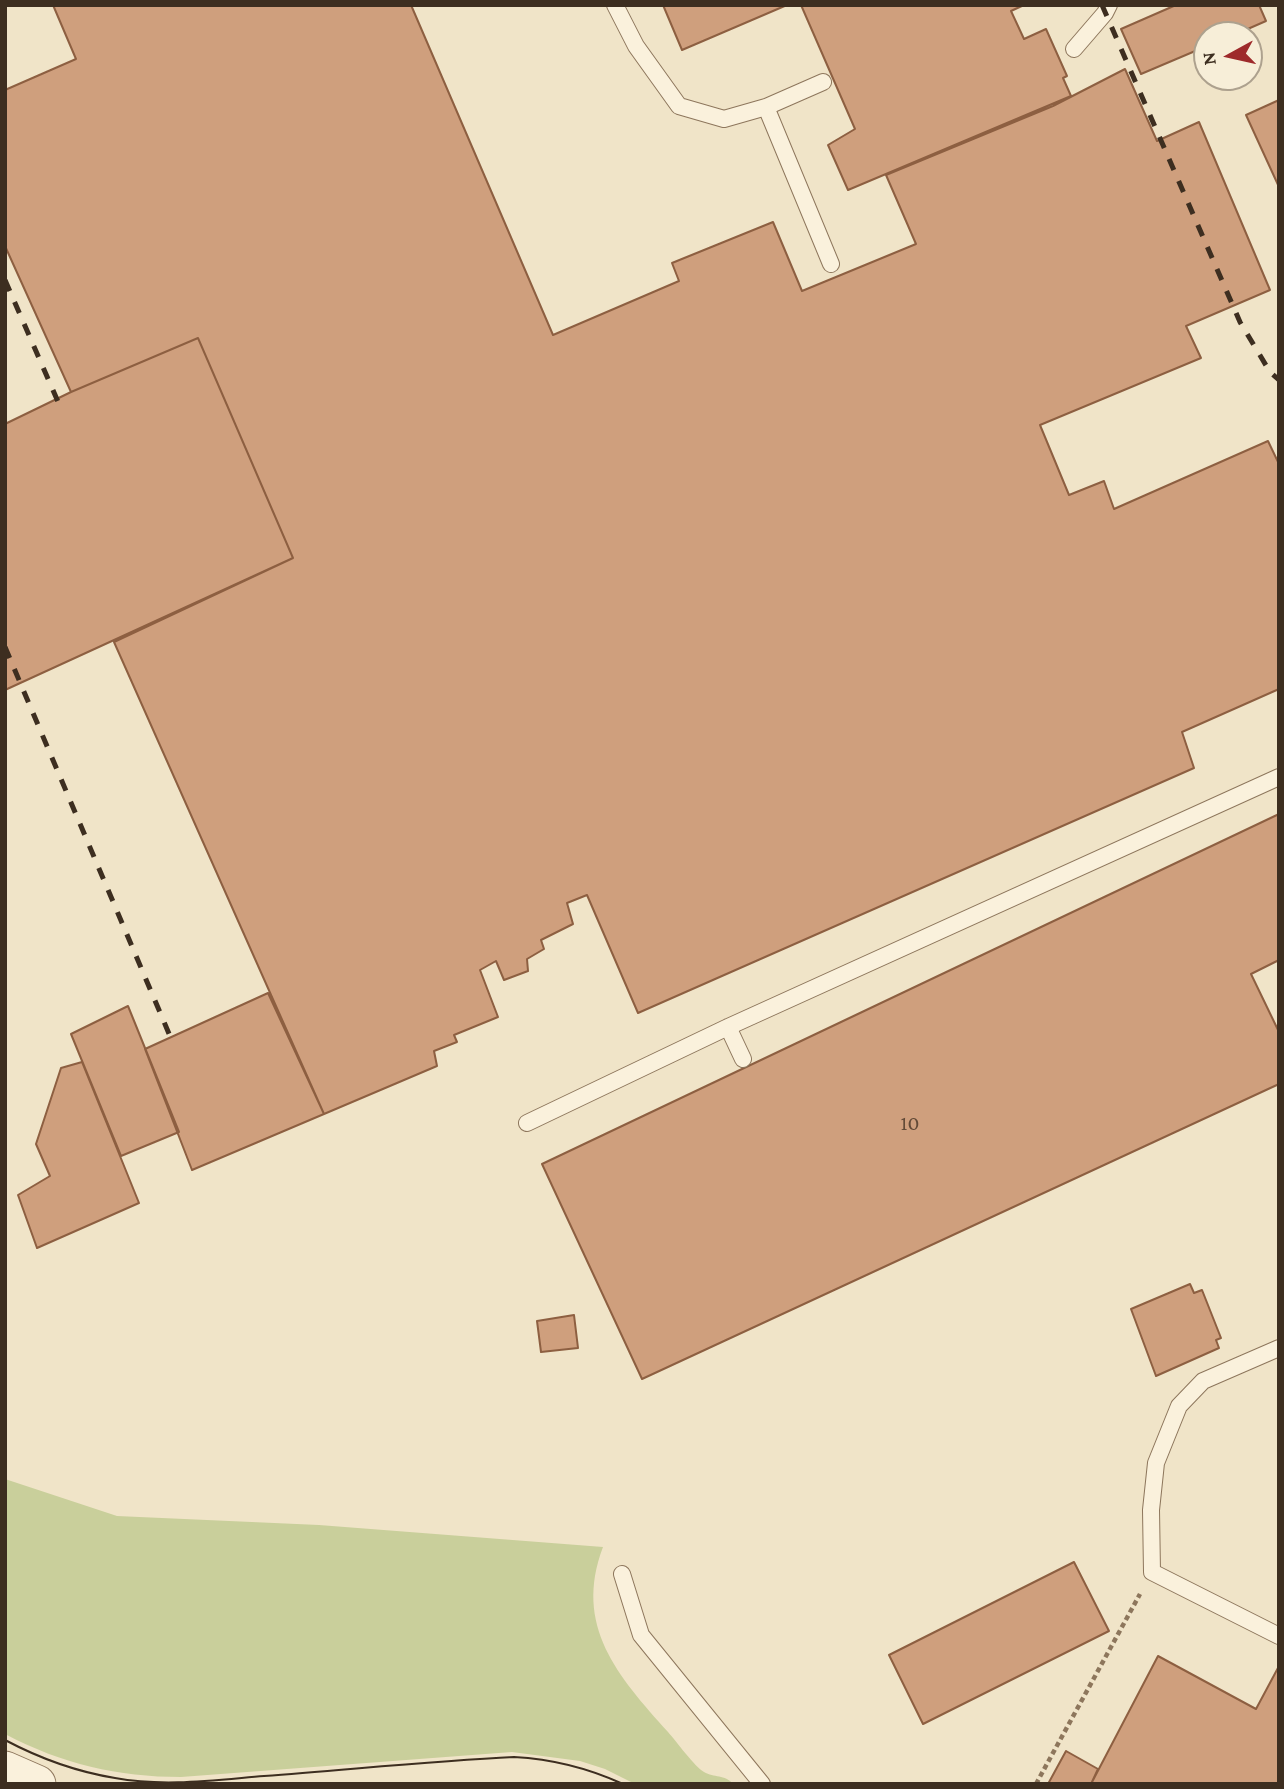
<!DOCTYPE html>
<style>
body{margin:0}
#map{position:relative;width:1284px;height:1789px;overflow:hidden;background:#f0e4c8;font-family:"Crimson Pro",serif}
canvas{display:block}
.frame{position:absolute;inset:0;border:7px solid #3d2e20;pointer-events:none}
.north{position:absolute;left:1193px;top:21px;width:70px;height:70px;box-sizing:border-box;background:#f7eed8;border:2px solid #ada18e;border-radius:50%;rotate:262deg;font-size:19px;font-weight:700;line-height:28px;text-align:center;color:#3d2e20}
.north::after{content:'';display:block;margin:auto;width:24px;height:32px;background:#9e2a2b;clip-path:polygon(50% 0,100% 100%,50% 72%,0 100%)}
</style>
<div id="map">
<canvas width="1284" height="1789"></canvas>
<div class="frame"></div>
<div class="north">N</div>
</div>
<script>
const ctx = document.querySelector('canvas').getContext('2d');
ctx.lineJoin = 'round';
function paint(path, color) { ctx.fillStyle = color; ctx.fill(path, 'evenodd'); }
function stroke(path, color, width, dash) { ctx.strokeStyle = color; ctx.lineWidth = width; ctx.lineCap = dash ? 'butt' : 'round'; ctx.setLineDash(dash || []); ctx.stroke(path); }
function drawText(font, color, halo, rows, align = 'center') {
  ctx.font = font + ' "Crimson Pro",serif'; ctx.lineWidth = 5; ctx.setLineDash([]); ctx.textBaseline = 'middle'; ctx.strokeStyle = halo; ctx.fillStyle = color; for (const [text, x, y, turn = 0] of rows) {
    ctx.save(); ctx.translate(x, y); ctx.rotate((+turn || 0) * Math.PI / 180); ctx.textAlign = isNaN(turn) ? turn : align; if (halo) ctx.strokeText(text, 0, 0); ctx.fillText(text, 0, 0); ctx.restore();
  }
}
paint(new Path2D(`
 M5,1479L117,1516L319,1525L603,1547C573,1626 618,1676 668,1732C676,1741 695,1767 704,1772C714,1778 725,1774 733,1784H635L605,1769L580,1761L512,1752L181,1777C118,1777 62,1764 5,1734Z`), '#c9cf9b');
const building = new Path2D(`
 M53,5H411L553,335L679,281L672,263L773,222L802,291L916,244L886,175L1053,106L1125,69L1157,141L1199,122L1270,290L1186,326L1201,358L1040,425L1069,495L1104,481L1114,509L1268,441L1279,464V689L1182,732L1194,768L638,1013L587,895L567,903L573,924L541,940L544,949L527,959L528,971L504,980L496,961L480,970L498,1017L454,1035L457,1042L434,1051L437,1066L324,1114L114,642L293,558L198,338L71,392L5,246V90L76,59Z
 M663,5H787L682,50Z
 M801,5H1024L1011,11L1024,39L1046,29L1067,76L1063,78L1071,96L848,190L828,145L855,129Z
 M1176,5H1259L1266,21L1234,35H1207V46L1141,74L1121,29Z
 M1279,100V187L1246,115Z
 M198,338L293,558L5,690V424L71,392Z
 M1279,814V960L1251,974L1279,1032V1084L642,1379L542,1164Z
 M268,993L324,1114L192,1170L145,1049Z
 M128,1006L179,1132L121,1156L71,1034Z
 M82,1062L139,1203L37,1248L18,1195L50,1176L36,1144L61,1068Z
 M1190,1284L1194,1293L1202,1290L1221,1338L1216,1340L1219,1348L1156,1376L1131,1309Z
 M574,1315L578,1348L541,1352L537,1321Z
 M1074,1562L1109,1631L923,1724L889,1655Z
 M1158,1656L1256,1709L1279,1666V1784H1091Z
 M1066,1751L1098,1769L1091,1784H1048Z`);
paint(building, '#cf9f7d');
stroke(building, '#8d5f41', 2);
const service = new Path2D(`
 M615,5L636,46L679,106L724,119L766,107L823,82
 M1074,49L1105,13L1109,5
 M766,107L831,264
 M728,1027L743,1059
 M527,1123L728,1027L1279,777
 M1279,1348L1203,1381L1179,1406L1156,1463L1151,1510L1152,1572L1279,1636
 M622,1574L641,1635L762,1784`);
const tertiary = new Path2D(`
 M5,1770L37,1784`);
stroke(service, '#8d765c', 18);
stroke(tertiary, '#8d765c', 39);
stroke(new Path2D(`
 M1036,1784L1140,1594`), '#8d765c', 4.5, [5, 3.5]);
stroke(service, '#faf1dc', 16);
stroke(tertiary, '#faf1dc', 37);
stroke(new Path2D(`
 M5,1740C39,1758 78,1772 115,1778C164,1787 215,1780 264,1776C347,1770 430,1761 514,1757C552,1759 588,1768 623,1784`), '#3d2e20', 2);
stroke(new Path2D(`
 M1102,5L1240,322L1270,372L1279,380
 M5,280L59,404
 M5,647L170,1036`), '#3d2e20', 5, [12, 12]);
drawText('21px', '#624a37', null, [
 ["10",910,1124]
]);
</script>
